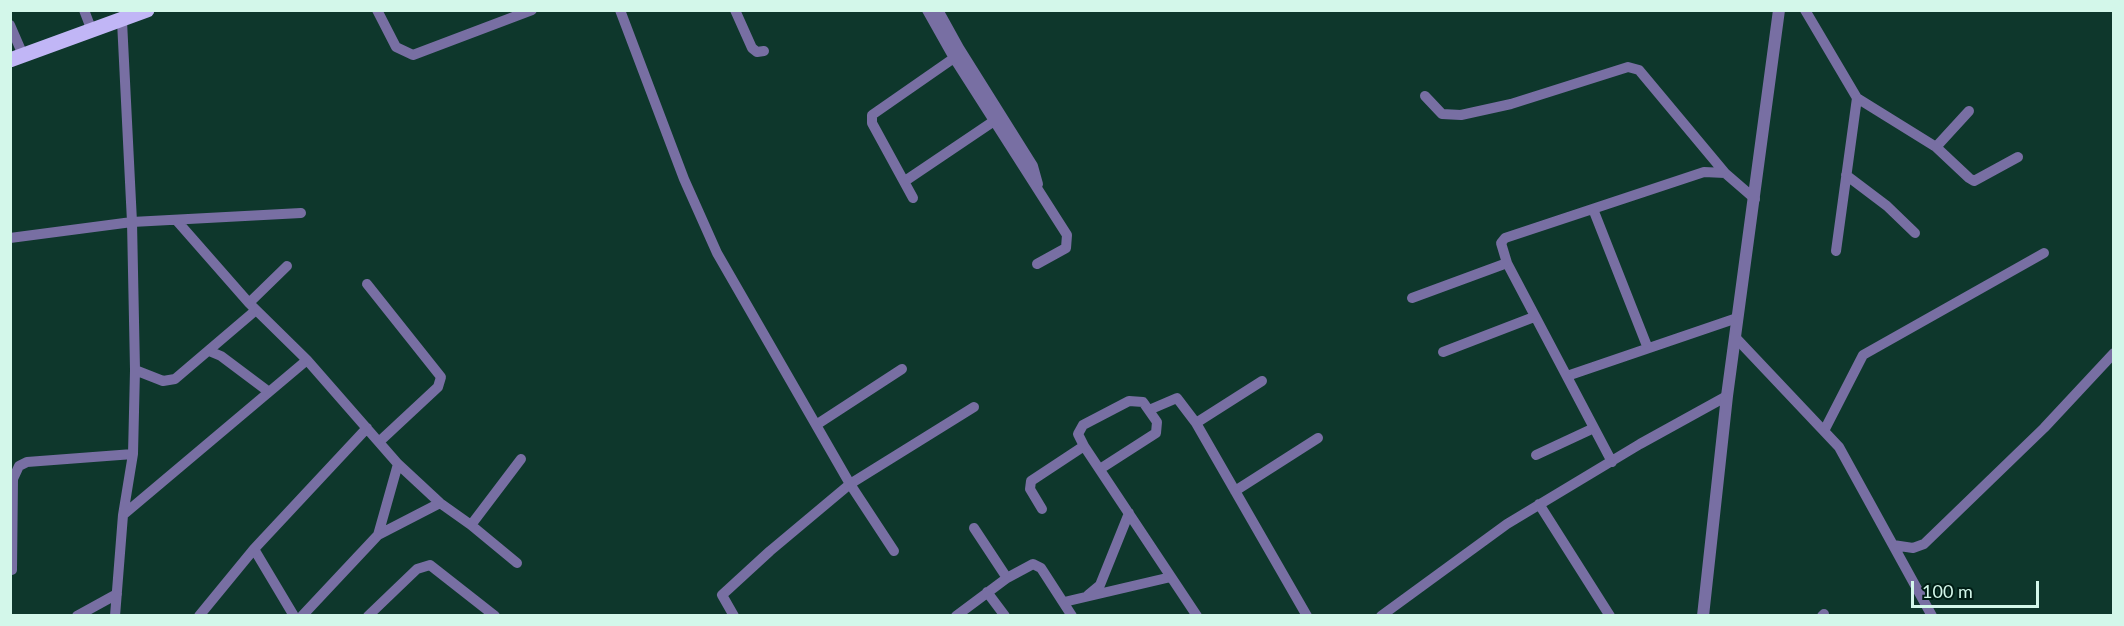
<!DOCTYPE html>
<style>
body{margin:0}
#map{position:relative;width:2124px;height:626px;overflow:hidden;background:#0e372c;font-family:Lato,sans-serif}
canvas{display:block}
.frame{position:absolute;inset:0;border:12px solid #d3f7ea;pointer-events:none}
.scale{position:absolute;left:1911px;top:581px;width:128px;height:27px;box-sizing:border-box;border:3px solid #d3f7ea;border-top:0;padding-left:8px;font-size:18px;line-height:21px;white-space:nowrap;color:#d3f7ea;-webkit-text-stroke:4px #001d15;paint-order:stroke}
</style>
<div id="map">
<canvas width="2124" height="626"></canvas>
<div class="frame"></div>
<div class="scale">100 m</div>
</div>
<script>
const ctx = document.querySelector('canvas').getContext('2d');
ctx.lineJoin = 'round';
function stroke(path, color, width, dash) { ctx.strokeStyle = color; ctx.lineWidth = width; ctx.lineCap = dash ? 'butt' : 'round'; ctx.setLineDash(dash || []); ctx.stroke(path); }
stroke(new Path2D(`
 M84,10L92,31
 M377,10L396,47L413,55L532,10
 M620,10L684,179L717,253L850,484L894,551
 M735,10L752,48L757,52L764,51
 M927,10L954,58L1067,235L1066,248L1037,264
 M938,10L959,48L1033,166L1038,184
 M1805,10L1857,98L1936,147L1969,178L1974,181L2018,157
 M10,25L23,55
 M1425,96L1442,114L1461,115L1511,104L1628,67L1639,70L1725,173
 M1936,147L1969,111
 M1846,175L1887,206L1915,233
 M905,181L994,121
 M913,198L872,123V115L954,58
 M1593,209L1647,346
 M177,221L249,303L307,360L398,464L440,503L471,525L517,563
 M10,238L132,222L301,213
 M1836,251L1857,98
 M367,284L441,377L438,387L380,441
 M1412,298L1507,263
 M249,303L287,266
 M1735,337L1839,447L1932,616
 M209,351L221,356L269,392
 M1443,352L1534,317
 M135,370L163,381L175,379L256,310
 M1567,376L1737,318
 M1149,410L1177,398L1196,423L1307,616
 M1196,423L1262,381
 M816,425L902,369
 M1825,429L1863,355L2044,253
 M1536,455L1594,428
 M1612,462L1507,263L1501,243L1505,238L1704,172L1725,173L1755,199
 M1100,469L1156,433L1157,422L1143,402L1129,401L1083,425L1078,434L1084,446L1197,616
 M1235,491L1318,438
 M1539,504L1610,616
 M1042,509L1030,489L1031,481L1084,446
 M123,515L307,360
 M471,525L521,459
 M974,528L1007,578
 M378,535L440,503
 M1893,545L1913,548L1924,544L2044,428L2114,353
 M254,549L294,616
 M12,570L13,479L19,466L27,462L133,454
 M987,592L1005,616
 M1088,595L1100,585L1129,513
 M1064,602L1171,577
 M77,616L117,594
 M115,616L123,515L133,454L135,370L132,222L122,21
 M199,616L254,549L367,428
 M302,616L378,535L398,464
 M368,616L417,569L430,565L495,616
 M734,616L722,595L770,551L850,484L974,407
 M956,616L1007,578L1033,564L1041,568L1072,616
 M1381,616L1507,524L1640,444L1727,396
 M1822,616L1824,614`), '#786fa3', 10);
stroke(new Path2D(`
 M1703,616L1727,396L1779,10`), '#786fa3', 12);
stroke(new Path2D(`
 M10,60L147,10`), '#c1b6f6', 15);
</script>
